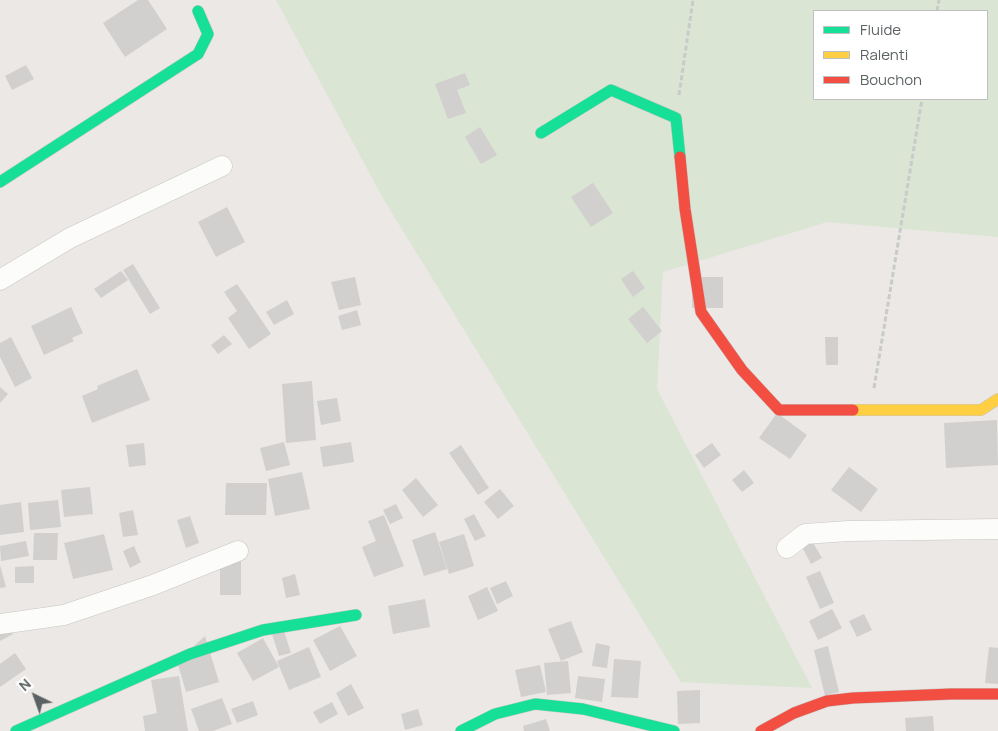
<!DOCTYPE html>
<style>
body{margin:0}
#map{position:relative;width:998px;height:731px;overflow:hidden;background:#ebe8e6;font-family:Manrope,sans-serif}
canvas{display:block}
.legend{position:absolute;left:813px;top:10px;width:175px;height:90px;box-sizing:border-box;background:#fff;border:1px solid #bec0c1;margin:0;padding:6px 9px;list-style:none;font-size:15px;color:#5c6163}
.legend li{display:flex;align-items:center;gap:10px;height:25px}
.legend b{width:25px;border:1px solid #bec0c1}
.north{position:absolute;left:10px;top:671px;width:50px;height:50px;-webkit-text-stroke:4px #fff;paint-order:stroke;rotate:318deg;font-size:14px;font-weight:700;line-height:20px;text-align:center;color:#5c6163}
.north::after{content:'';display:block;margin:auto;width:18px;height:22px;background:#5c6163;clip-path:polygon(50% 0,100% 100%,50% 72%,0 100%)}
</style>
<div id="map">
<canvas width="998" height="731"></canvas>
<ul class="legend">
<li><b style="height:6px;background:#16e098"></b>Fluide</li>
<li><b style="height:6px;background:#ffcf43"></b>Ralenti</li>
<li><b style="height:6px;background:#f24e42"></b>Bouchon</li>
</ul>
<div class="north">N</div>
</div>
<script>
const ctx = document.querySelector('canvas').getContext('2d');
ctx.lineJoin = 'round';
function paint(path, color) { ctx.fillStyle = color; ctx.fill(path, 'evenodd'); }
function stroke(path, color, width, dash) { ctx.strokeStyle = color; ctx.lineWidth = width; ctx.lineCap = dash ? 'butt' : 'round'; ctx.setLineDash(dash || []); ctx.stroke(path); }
paint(new Path2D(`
 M276,0H998V237L827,222L663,272L657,389L812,688L681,682L384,200ZM814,11H987V99H814Z`), '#dae5d3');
paint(new Path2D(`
 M138,0H148L167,29L125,57L103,23Z
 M26,65L34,79L12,90L5,76Z
 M465,73L470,85L457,90L466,113L448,119L435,84Z
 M480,127L497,155L481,164L465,137Z
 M593,183L613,213L591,227L571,197Z
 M227,207L245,242L216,257L198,222Z
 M133,264L160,308L150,314L123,270Z
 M121,271L128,280L101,298L94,289Z
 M633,271L645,288L633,297L621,279Z
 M355,277L361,305L339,310L331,282Z
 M692,277H723V308H692Z
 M237,284L271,334L249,349L228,318L237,311L224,292Z
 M287,300L294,314L274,325L266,312Z
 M71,307L83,333L72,338L74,341L44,355L31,326Z
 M643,307L662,331L647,343L628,319Z
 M357,310L361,325L342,330L338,316Z
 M224,335L232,344L218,354L211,345Z
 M11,337L32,378L15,387L0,357V343Z
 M825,337H838V365H826Z
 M137,369L150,400L92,423L82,396L98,389L97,386Z
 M312,381L316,440L286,443L282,384Z
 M0,387L8,394L0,403Z
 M337,398L341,421L321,425L317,401Z
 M777,413L807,435L790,459L759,438Z
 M997,420L998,465L946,468L944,423Z
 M284,442L290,465L266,471L260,448Z
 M351,442L354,462L323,467L320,447Z
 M144,443L146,465L129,467L126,445Z
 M712,443L721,455L704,468L695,455Z
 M461,445L489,488L478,495L449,453Z
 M849,467L878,489L861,512L831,490Z
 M744,470L754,483L742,492L732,480Z
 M302,472L310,509L275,516L268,479Z
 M416,478L438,505L423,517L402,490Z
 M226,483H267L266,515H225Z
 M90,487L93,514L64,517L61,490Z
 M500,489L514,506L498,519L484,502Z
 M58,500L61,527L30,530L28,503Z
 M21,502L24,532L0,535V505Z
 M396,504L403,518L390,524L383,510Z
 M133,510L138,535L123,537L119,513Z
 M474,514L486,536L475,541L464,519Z
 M384,515L404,566L374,577L362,547L376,541L368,521Z
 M190,516L199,543L186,548L177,520Z
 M435,532L447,569L424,576L412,540Z
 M34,533H58L57,560H33Z
 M104,534L113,570L73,579L64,543Z
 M464,534L474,566L449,574L439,542Z
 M26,541L29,556L1,561L0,546Z
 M812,541L822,558L811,564L802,547Z
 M134,546L141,562L130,568L123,551Z
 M241,551V595H220V552Z
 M0,565L6,587L0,588Z
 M34,566V583H15V567Z
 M820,571L834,603L820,609L806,577Z
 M295,574L300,595L286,598L282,578Z
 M506,581L513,596L497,604L490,588Z
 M487,587L498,611L478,620L468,596Z
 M425,599L430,627L393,634L388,606Z
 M832,609L842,628L818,640L809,621Z
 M864,614L872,630L857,637L849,621Z
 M571,621L583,652L561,661L548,629Z
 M7,622L13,634L0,641V626Z
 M340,626L357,656L330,671L313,640Z
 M284,631L291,653L279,656L272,634Z
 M205,636L219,682L186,692L177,661Z
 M263,638L279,667L253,681L237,653Z
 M596,643L610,646L607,668L592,666Z
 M828,646L839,692L825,696L814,650Z
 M309,647L321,677L289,690L277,661Z
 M989,647L998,648V684L985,683Z
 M15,653L26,669L0,687V664Z
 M614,659L641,661L638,698L611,697Z
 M568,661L571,693L547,695L544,663Z
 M540,665L546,692L521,697L515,670Z
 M179,676L188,731H145L143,716L157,713L151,680Z
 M578,676L605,679L602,702L575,698Z
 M351,684L364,708L348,716L336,693Z
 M700,690V723L678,724L677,691Z
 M222,698L232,724L213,731H199L191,709Z
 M253,701L258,715L237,723L231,709Z
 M332,702L338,714L320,724L313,712Z
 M418,709L423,725L405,730L401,714Z
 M933,716L934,731H906L905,718Z
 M546,719L550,731H524L523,726Z`), '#d2cfcf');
const street = new Path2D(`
 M0,280L70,238L222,166
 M787,548L805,534L848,531L998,529
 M0,624L64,615L153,585L238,551`);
const fast = new Path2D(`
 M541,133L611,90L676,118L680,157
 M0,182L198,54L208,34L198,11
 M16,731L190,654L263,630L356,615
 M461,731L495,714L535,704L583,709L674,731`);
const slow = new Path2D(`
 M853,410H981L998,399`);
const jam = new Path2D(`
 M680,157L685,209L701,312L742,370L779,410H853
 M761,731L794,713L827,701L853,698L951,694H998`);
stroke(street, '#c7c6c6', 21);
stroke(fast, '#c7c6c6', 12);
stroke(slow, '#c7c6c6', 12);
stroke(jam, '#c7c6c6', 12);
stroke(new Path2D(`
 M937,11L939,0
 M679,95L693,0
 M874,388L922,99`), '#c7cbc9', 3, [5, 2.5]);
stroke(street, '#fcfcfb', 20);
stroke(fast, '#16e098', 11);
stroke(slow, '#ffcf43', 11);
stroke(jam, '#f24e42', 11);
</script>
